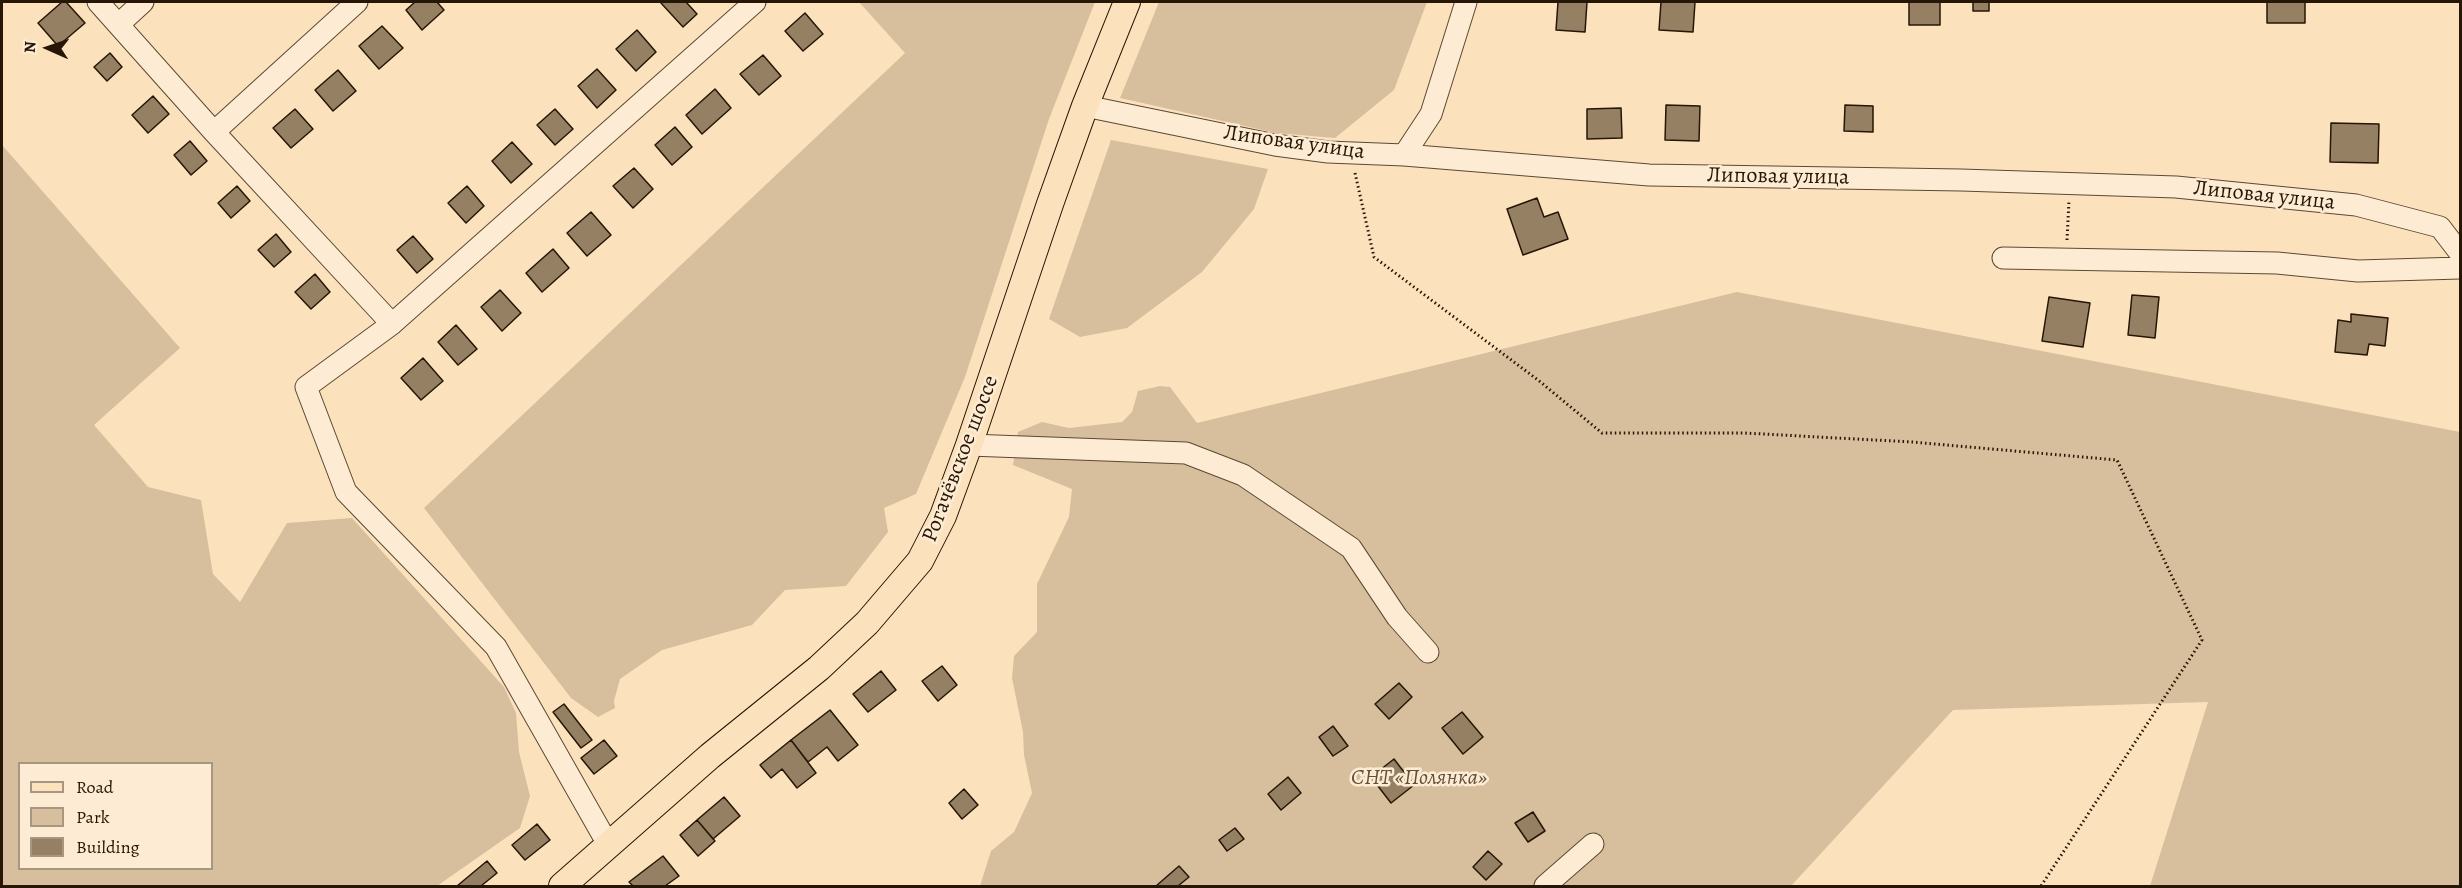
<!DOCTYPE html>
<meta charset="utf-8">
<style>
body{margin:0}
#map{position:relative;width:2462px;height:888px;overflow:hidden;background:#fce2bc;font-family:Alegreya,serif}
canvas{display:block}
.frame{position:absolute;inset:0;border:3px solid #251605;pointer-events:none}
.legend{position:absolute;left:18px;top:762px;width:195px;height:108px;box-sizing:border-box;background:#fdecd3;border:2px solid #a79681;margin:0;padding:8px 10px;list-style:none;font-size:18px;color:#251605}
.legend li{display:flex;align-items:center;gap:12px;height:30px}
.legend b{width:30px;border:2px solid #a79681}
.north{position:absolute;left:18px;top:18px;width:60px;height:60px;-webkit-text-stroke:4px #fdecd3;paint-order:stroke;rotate:273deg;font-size:16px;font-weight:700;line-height:24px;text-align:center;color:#251605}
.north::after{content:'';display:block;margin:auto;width:21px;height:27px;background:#251605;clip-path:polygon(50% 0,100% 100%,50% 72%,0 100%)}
</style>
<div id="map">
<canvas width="2462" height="888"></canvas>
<div class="frame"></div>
<ul class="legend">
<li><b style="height:8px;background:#fce2bc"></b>Road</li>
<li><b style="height:16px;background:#d7bf9d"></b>Park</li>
<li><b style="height:16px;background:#958064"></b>Building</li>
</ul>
<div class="north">N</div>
</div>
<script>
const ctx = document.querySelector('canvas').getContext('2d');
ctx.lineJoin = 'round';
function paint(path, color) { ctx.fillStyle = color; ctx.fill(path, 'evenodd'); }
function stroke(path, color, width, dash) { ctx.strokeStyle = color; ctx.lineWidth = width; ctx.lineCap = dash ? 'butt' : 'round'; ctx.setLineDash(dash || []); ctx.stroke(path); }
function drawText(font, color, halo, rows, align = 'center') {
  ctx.font = font + ' Alegreya,serif'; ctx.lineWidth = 5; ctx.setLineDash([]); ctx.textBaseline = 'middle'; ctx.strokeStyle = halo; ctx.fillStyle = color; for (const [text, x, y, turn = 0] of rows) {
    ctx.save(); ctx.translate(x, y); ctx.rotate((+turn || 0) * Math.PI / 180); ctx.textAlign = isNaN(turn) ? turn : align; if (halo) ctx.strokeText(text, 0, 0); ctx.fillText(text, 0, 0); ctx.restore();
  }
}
paint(new Path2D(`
 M859,2H1095L1049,119L965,377L916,494L884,508L888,532L846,586L785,590L752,625L662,650L620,679L614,701L615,708L598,717L571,698L424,508L905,53Z
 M1159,2H1427L1394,90L1335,138L1276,133L1120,98Z
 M1111,140L1268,169L1254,209L1202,272L1127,328L1080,337L1049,319Z
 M2,145L180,348L94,425L148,487L201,500L213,574L240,602L287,523L352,518L504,687L516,713L519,752L530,796L520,828L437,886H2ZM20,764H212V868H20Z
 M1737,292L2460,432V886H2150L2208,702L1953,710L1791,886H980L991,851L1014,832L1032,793L1024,755L1023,732L1012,678L1014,656L1037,632V584L1069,517L1072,489L1013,465L1018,432L1042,422L1069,428L1122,422L1132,412L1138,391L1160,386L1170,387L1197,423Z`), '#d7bf9d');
const building = new Path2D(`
 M62,2H66L85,23L58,46L38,23Z
 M415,2H437L444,10L422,30L406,10Z
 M663,2H686L697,14L683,27L661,3Z
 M1558,2H1587L1585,32L1556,30Z
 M1661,2H1695L1693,32L1659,30Z
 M1909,2H1940V25H1909Z
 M1973,2H1989V11H1973Z
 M2267,2H2305V23H2267Z
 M805,13L823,34L803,51L785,31Z
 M382,26L403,48L379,69L359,46Z
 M637,30L656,52L636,71L616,49Z
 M110,53L122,67L107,81L94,67Z
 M763,55L781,76L759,95L740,74Z
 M597,69L616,90L597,108L578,86Z
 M338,70L356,91L333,111L315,90Z
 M715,89L731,108L702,134L686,115Z
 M153,96L169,114L148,133L132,115Z
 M1666,105L1700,106L1699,141L1665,140Z
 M1845,105L1873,106V132L1844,131Z
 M1621,108L1622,138L1587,139V109Z
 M295,109L313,129L291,148L273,128Z
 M555,109L573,129L555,145L537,125Z
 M2331,123L2379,124L2378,163L2330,162Z
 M675,127L692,147L672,165L655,145Z
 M190,141L207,161L191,175L174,155Z
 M512,142L532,164L511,183L492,161Z
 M634,168L653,189L633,208L613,186Z
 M237,186L250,201L231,218L218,203Z
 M467,186L484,206L466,223L448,203Z
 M1537,198L1544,217L1558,212L1568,239L1523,255L1507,209Z
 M591,212L611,235L587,256L567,233Z
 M276,234L291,252L274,267L258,250Z
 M413,236L433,259L417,273L397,250Z
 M553,249L569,268L542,292L526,273Z
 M315,274L330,292L311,309L295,292Z
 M500,290L521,313L502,331L481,307Z
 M2132,295L2159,297L2155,338L2128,335Z
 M2049,297L2090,303L2083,347L2042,341Z
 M2351,314L2388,318L2385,346L2369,344L2367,355L2335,352L2338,320L2351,322Z
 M456,325L477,349L458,365L438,342Z
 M423,358L443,381L421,400L401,378Z
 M942,666L957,685L938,701L922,681Z
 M881,671L896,690L868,712L853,694Z
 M1399,683L1412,697L1389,719L1375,704Z
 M564,704L592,740L581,748L553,712Z
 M830,710L858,745L838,761L827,747L808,762L791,740Z
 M1462,712L1483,737L1463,754L1442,728Z
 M1333,726L1348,746L1333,756L1319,737Z
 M604,740L617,756L594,774L581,758Z
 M791,740L816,773L797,788L782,769L771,778L760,765Z
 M1394,759L1414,785L1391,803L1371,777Z
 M1288,777L1301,793L1281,810L1268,794Z
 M964,789L978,805L962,819L949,803Z
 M724,797L740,816L713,839L697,820Z
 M1533,812L1545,831L1528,842L1515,823Z
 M697,820L715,841L698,856L680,835Z
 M537,824L550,840L525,860L512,845Z
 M1235,828L1244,839L1227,851L1219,840Z
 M1488,851L1502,864L1486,880L1473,867Z
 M663,856L679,876L665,886H633L629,882Z
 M487,861L497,873L481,886H457Z
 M1179,866L1189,877L1178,886H1156Z`);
paint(building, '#958064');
stroke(building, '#251605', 1.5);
const minor = new Path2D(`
 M98,2L214,132L392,324
 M119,24L143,2
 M1085,106L1275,145L1328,152L1404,155L1649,175L1961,180L2176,187L2356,205L2440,227L2460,253
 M214,132L357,2
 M1404,155L1431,114L1466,2
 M2003,258L2277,263L2358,271L2460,268
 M969,445L1186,453L1243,475L1351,548L1397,617L1428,652
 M609,846L496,647L346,492L306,387L392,324L755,2
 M1545,886L1593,844`);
const major = new Path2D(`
 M562,886L710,756L819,668L867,623L920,561L943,516L969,445L1050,204L1085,106L1127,2`);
stroke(minor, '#5b4933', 23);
stroke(major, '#251605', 28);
stroke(new Path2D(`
 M1355,173L1374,257L1538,380L1602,433H1744L1912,442L2117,460L2202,640L2041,886
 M2067,240L2069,201`), '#251605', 3, [1.5, 3]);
stroke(minor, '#fdecd3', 21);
stroke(major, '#fce2bc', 26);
drawText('22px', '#251605', '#fdecd3', [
 ["Липовая улица",1294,143,8],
 ["Липовая улица",1778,177,1],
 ["Липовая улица",2264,196,6],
 ["Рогачёвское шоссе",961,459,-69]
]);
drawText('italic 22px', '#63513a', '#fdecd3', [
 ["СНТ «Полянка»",1419,779]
]);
</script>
